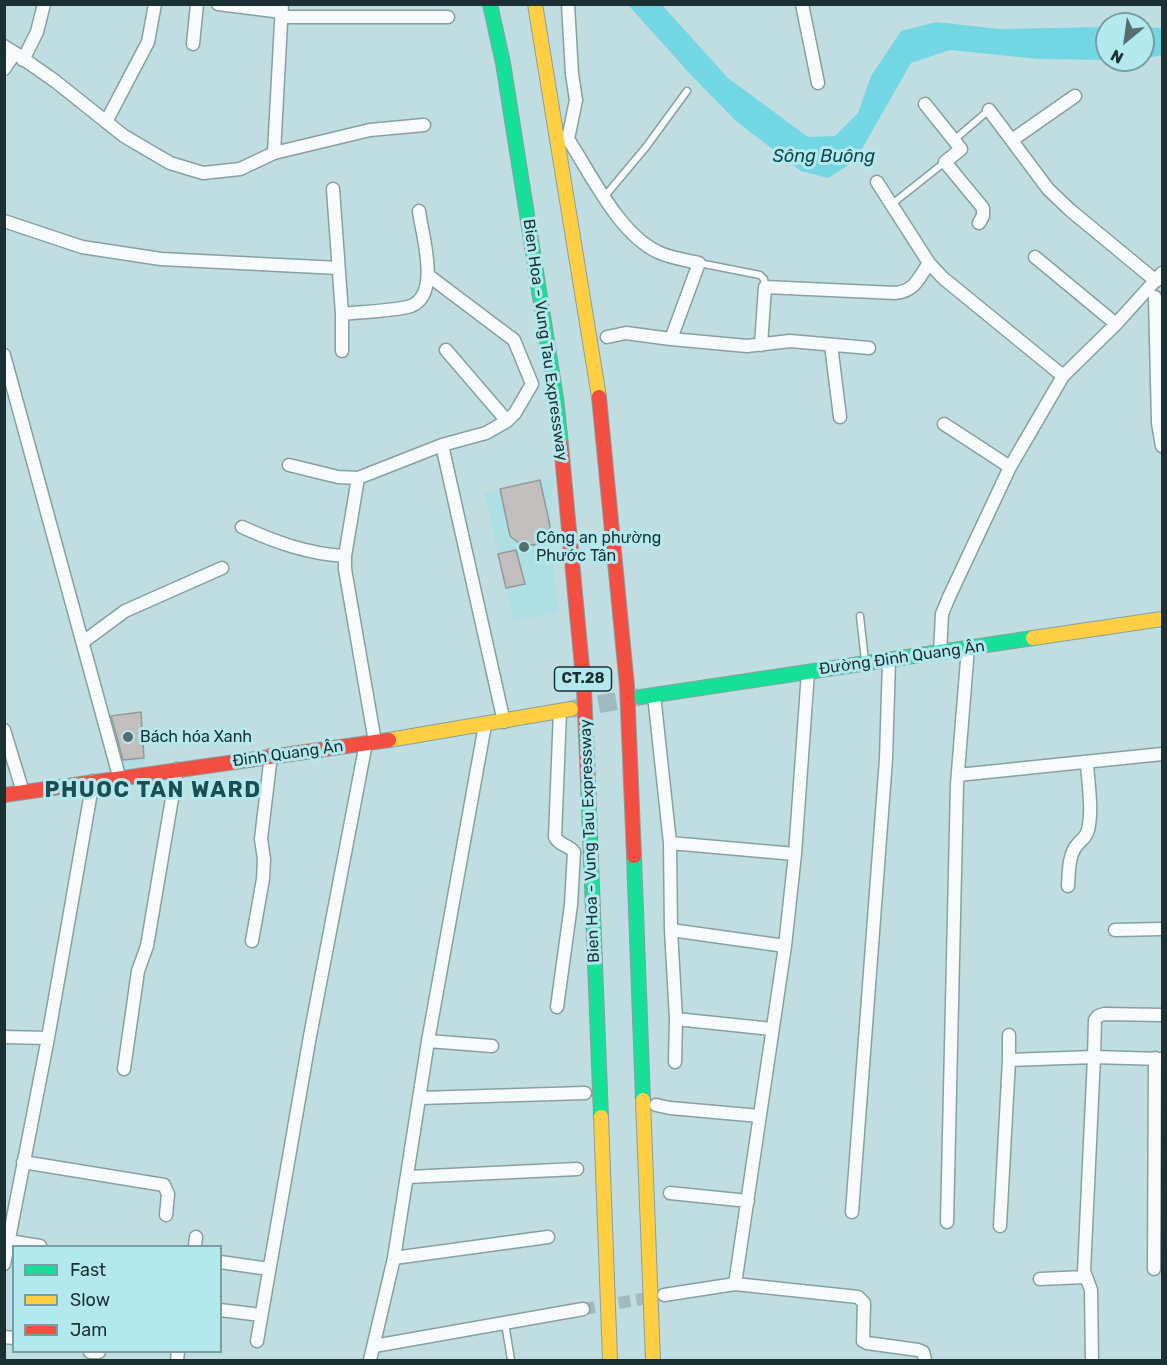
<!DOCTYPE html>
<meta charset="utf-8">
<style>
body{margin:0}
#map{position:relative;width:1167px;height:1365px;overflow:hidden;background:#c0dee1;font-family:Rubik,sans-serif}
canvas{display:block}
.frame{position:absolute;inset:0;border:6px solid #1b3032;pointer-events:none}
.legend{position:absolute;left:12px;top:1245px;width:210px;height:108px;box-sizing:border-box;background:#b3e8ee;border:2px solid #769ea3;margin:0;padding:8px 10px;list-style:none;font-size:18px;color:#1b3032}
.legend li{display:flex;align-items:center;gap:12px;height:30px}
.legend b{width:30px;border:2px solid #769ea3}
.north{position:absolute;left:1095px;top:12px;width:60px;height:60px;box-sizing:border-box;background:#b3e8ee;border:2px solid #769ea3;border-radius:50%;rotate:209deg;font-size:16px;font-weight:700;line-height:24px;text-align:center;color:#1b3032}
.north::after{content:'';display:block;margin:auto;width:21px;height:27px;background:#556d6f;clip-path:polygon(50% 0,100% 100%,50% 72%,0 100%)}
</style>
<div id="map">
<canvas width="1167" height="1365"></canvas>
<div class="frame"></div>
<ul class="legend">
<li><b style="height:8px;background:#16e098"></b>Fast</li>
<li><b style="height:8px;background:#ffcf43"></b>Slow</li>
<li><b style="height:8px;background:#f24e42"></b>Jam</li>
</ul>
<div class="north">N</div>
</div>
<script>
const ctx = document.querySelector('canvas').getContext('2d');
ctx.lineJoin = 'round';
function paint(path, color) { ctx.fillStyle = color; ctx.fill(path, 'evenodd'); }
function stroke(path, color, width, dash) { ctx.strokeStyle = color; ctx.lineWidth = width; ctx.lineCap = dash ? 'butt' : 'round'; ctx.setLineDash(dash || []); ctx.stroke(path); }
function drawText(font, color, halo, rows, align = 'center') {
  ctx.font = font + ' Rubik,sans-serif'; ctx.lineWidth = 6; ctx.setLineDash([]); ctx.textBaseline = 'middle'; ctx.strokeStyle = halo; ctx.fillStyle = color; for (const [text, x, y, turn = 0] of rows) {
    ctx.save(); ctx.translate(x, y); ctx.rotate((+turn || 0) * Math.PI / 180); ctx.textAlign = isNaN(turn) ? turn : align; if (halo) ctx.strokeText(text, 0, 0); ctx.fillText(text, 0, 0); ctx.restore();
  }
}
paint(new Path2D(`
 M553,478L550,539L558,612L514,621L484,493Z
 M141,712L145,765L121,768L107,716Z`), '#aedfe4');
paint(new Path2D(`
 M628,5H662L728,78L808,137L835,136L858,113L871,76L901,31L936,22L1000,29L1107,27V60L1038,59L950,50L911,63L855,161L828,178L801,171L736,121L691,75Z
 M1143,27L1162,28V55L1143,59Z`), '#72d7e2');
const building = new Path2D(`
 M540,480L550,526L547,536L541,542L534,545L520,544L510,536L500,489Z
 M516,550L525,584L506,588L498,554Z
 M141,712L144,758L123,760L111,716Z`);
paint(building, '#c2bebd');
stroke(building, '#93999a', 1.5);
stroke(new Path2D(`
 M583,1309L654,1297`), '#9fbbbe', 12, [12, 6]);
stroke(new Path2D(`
 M572,709L639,697`), '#9fbbbe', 18, [18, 9]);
const lane = new Path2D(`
 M954,140L989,110
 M605,196L646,147L687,91
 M892,204L945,162
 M699,263L760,275L764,279L765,287
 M860,616L865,661
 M505,1323L511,1360`);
const street = new Path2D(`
 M218,4L282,12
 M568,4L572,74L576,100L568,139C591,174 619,234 658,252C670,258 686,260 699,263L671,339
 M802,4L818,83
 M281,17H448
 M193,44L197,4
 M4,46L15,53L4,69
 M15,53L55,81L124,136L170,163L203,173L240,169L274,153L370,130L424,125
 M23,60L37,32L44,4
 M925,104L961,149L945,162L983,208V216L979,223
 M989,110L1048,189L1070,210L1156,281
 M106,122L148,42L155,4
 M1012,140L1075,96
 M274,153L282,4
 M877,182L929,263L943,278L1063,376
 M333,189L342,314V351
 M4,221L82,247L161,259L338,268
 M1035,257L1116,324
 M1155,297L1158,423L1162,446
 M342,314C359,312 396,311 411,306C441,294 422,235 419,211
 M607,337L626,333L671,339L747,346L790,341L869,348
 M761,345L765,287L895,293C915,291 918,279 929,263
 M831,345L840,417
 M446,350L507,421
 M4,355L119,776
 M944,424L1010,467
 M442,445L504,722
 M289,465L338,477L358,478L442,445L486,433L507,421L515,413L532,384L514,340L429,276
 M358,478L345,556V569L375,742
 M242,527C275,542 308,554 345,556
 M83,642L125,611L222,568
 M940,653L942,614L949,597L1010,467L1063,376L1116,324L1162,273
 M654,695L670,843
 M4,730L23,792
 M958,775L1162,754
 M1068,886C1069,873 1068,856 1077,845C1082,839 1086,838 1088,830C1093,809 1088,784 1087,763
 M671,930L785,946L795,854L808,672
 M1115,930L1162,929
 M252,941L263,879L264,859L261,839L271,755
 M557,1007L571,905L574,852C569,845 560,846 555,837L560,711
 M676,1019L772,1029
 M1009,1035V1060
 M4,1037L48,1038
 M428,1041L492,1046
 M675,1062L676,1019L671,930L670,843L795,854
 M124,1069L138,971L147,946L177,769
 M420,1098L585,1093
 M656,1105L670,1108L760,1116
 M23,1162L164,1185L168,1194L166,1215
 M408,1177L577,1169
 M670,1193L748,1201
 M852,1212L886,759L889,661
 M947,1222L957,784L968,648
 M1000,1226L1009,1060L1094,1057L1095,1020L1098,1016L1104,1014L1162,1015
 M9,1241L40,1246
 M195,1246L196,1237
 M394,1258L548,1237
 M220,1262L269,1269
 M4,1264L48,1038L93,781
 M1154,1269L1155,1058
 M1040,1279L1085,1277
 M735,1284L785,946
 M664,1295L735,1284L858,1297L864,1303L863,1341L867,1343L918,1350L923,1352L925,1360
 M220,1310L261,1315
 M4,1337L14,1338
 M257,1341L310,1036L366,743
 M374,1346L583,1309
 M90,1352H99
 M177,1360L178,1352
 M370,1360L394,1258L428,1041L485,725
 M1092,1360L1091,1290L1084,1271L1094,1057L1162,1059`);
const fast = new Path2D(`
 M490,4L503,63L556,398L561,445
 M641,697L1033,638
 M588,783L601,1117
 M634,856L643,1100`);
const slow = new Path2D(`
 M535,4L599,397
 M1033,638L1162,619
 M389,740L571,709
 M643,1100L653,1360
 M601,1117L610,1360`);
const jam = new Path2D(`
 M599,397L627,686L634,856
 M561,445L584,688L588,783
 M4,795L389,740`);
stroke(lane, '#889fa2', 9);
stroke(street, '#889fa2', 15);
stroke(fast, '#889fa2', 16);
stroke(slow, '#889fa2', 16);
stroke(jam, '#889fa2', 16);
stroke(lane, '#f6fafa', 6);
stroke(street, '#f6fafa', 12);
stroke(fast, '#16e098', 14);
stroke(slow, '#ffcf43', 14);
stroke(jam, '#f24e42', 14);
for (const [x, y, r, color] of [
 [524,547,6,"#556d6f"],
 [128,737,6,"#556d6f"]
]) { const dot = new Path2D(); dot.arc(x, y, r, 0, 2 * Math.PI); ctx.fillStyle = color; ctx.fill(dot); stroke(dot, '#b3e8ee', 2); }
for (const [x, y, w] of [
 [583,679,57]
]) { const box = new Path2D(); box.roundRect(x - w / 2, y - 12, w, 24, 4.5); ctx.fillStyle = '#b3e8ee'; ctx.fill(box); stroke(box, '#1b3032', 1.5); }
drawText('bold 15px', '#1b3032', null, [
 ["CT.28",583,679]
]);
drawText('16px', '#1b3032', '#b3e8ee', [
 ["Bien Hoa - Vung Tau Expressway",545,340,82],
 ["Đường Đinh Quang Ân",902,658,-8],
 ["Đinh Quang Ân",288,754,-8],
 ["Bien Hoa - Vung Tau Expressway",590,841,-92]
]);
drawText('16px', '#1b3032', '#b3e8ee', [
 ["Công an phường",536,538],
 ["Phước Tân",536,556],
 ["Bách hóa Xanh",140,737]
], 'left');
drawText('italic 18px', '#104a50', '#b3e8ee', [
 ["Sông Buông",824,157]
]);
ctx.letterSpacing = '1.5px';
drawText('bold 22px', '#1a4e54', '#b3e8ee', [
 ["PHUOC TAN WARD",153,791]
]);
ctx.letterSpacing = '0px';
</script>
